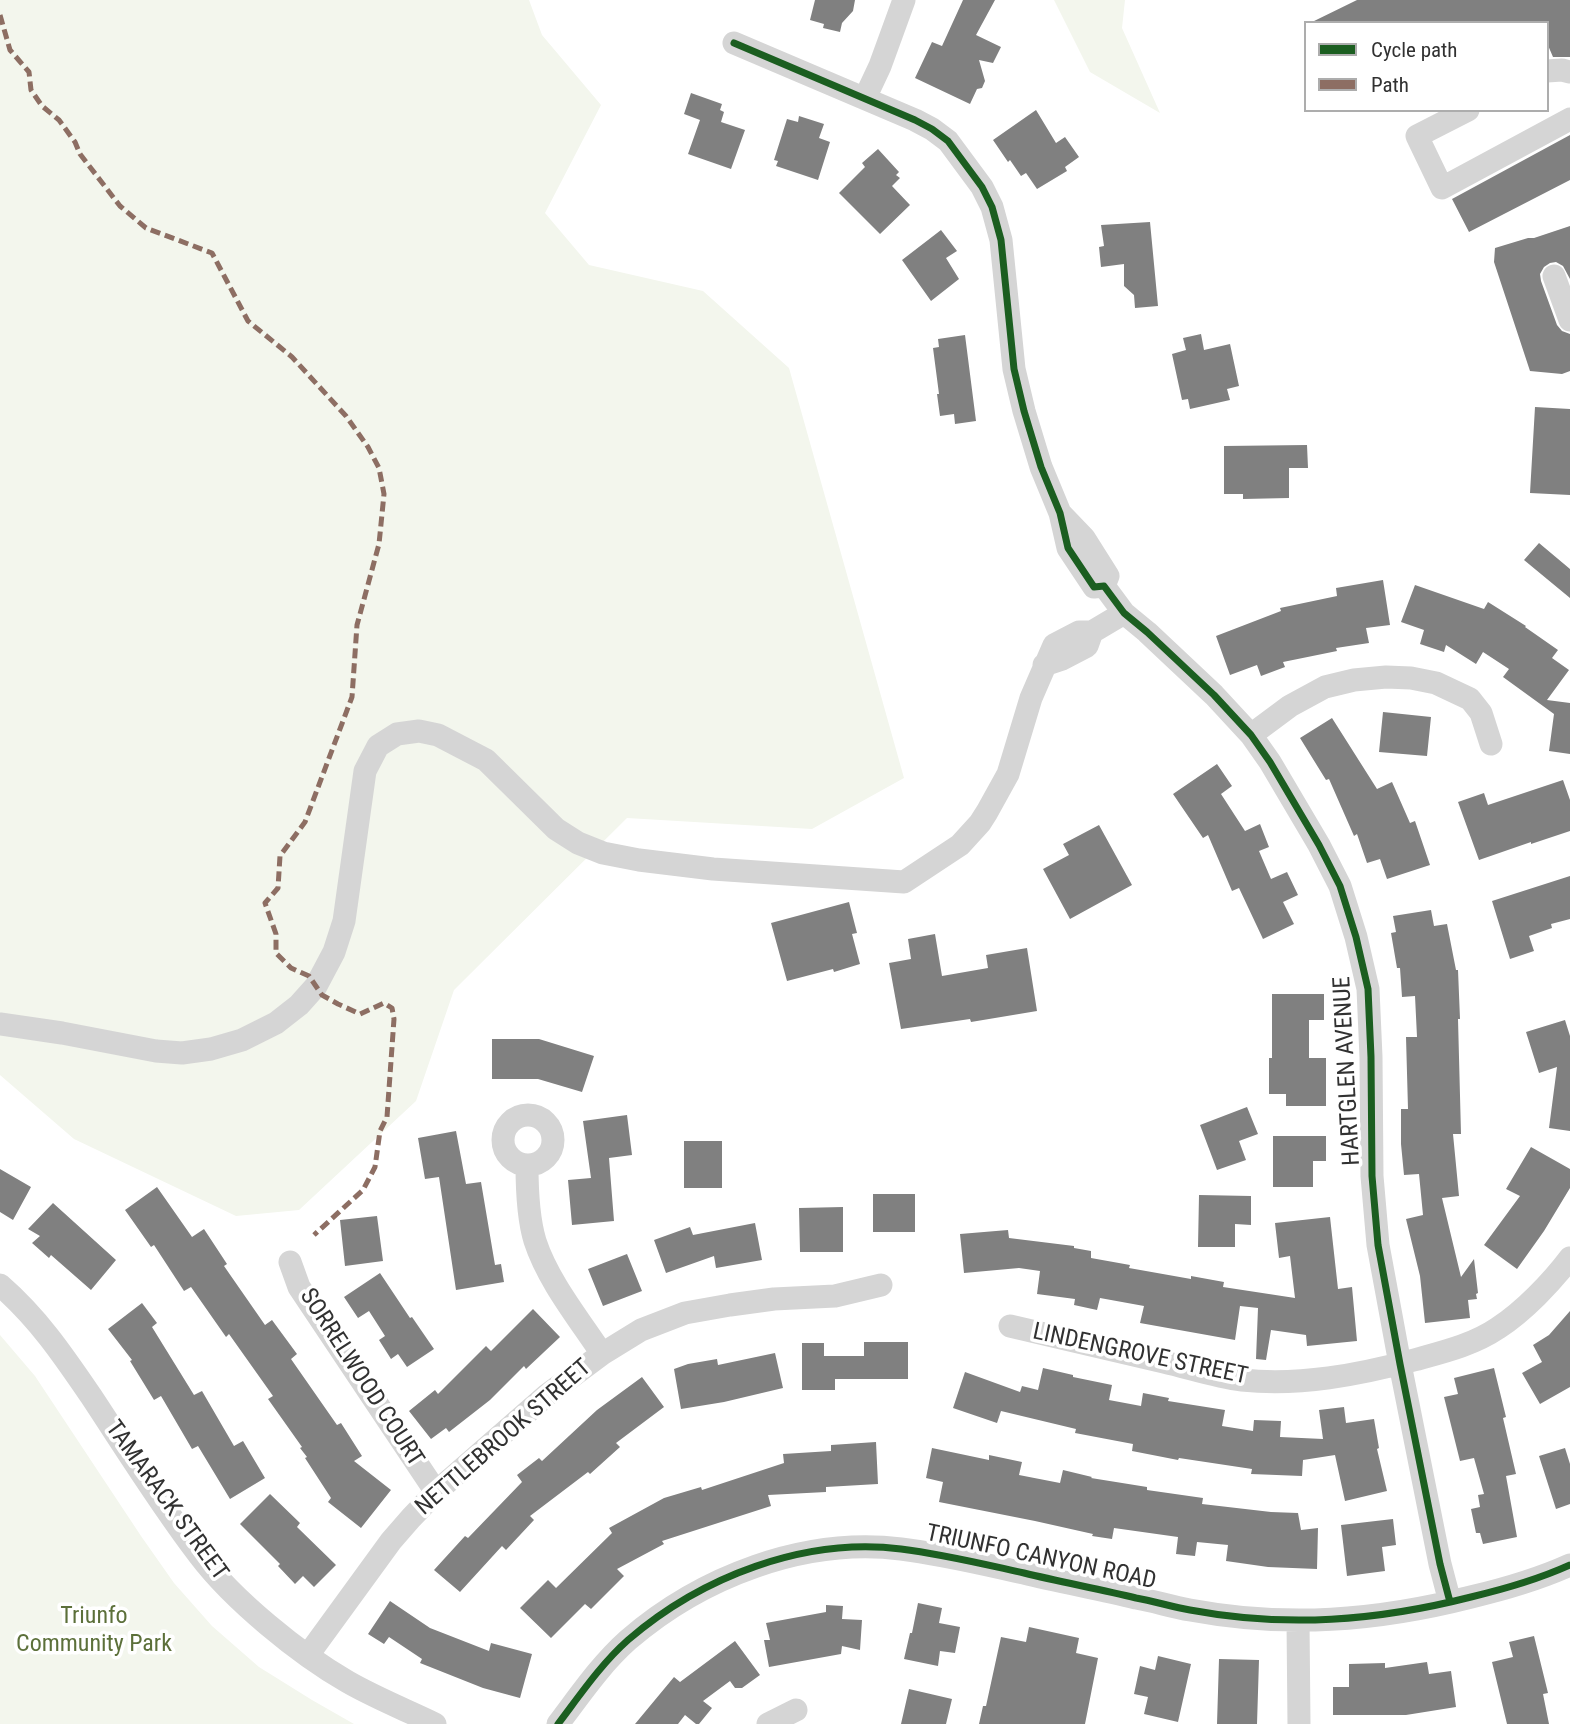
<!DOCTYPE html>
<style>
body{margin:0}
#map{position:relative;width:1570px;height:1724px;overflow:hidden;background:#fff;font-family:"Roboto Condensed",sans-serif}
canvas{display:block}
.legend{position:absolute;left:1304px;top:21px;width:245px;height:91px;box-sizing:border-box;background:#fff;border:2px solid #adadad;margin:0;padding:9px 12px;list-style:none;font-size:21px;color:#313131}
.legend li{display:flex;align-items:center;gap:14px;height:35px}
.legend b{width:35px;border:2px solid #adadad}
</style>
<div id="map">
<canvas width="1570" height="1724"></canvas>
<ul class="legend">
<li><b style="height:9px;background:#1b5e20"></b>Cycle path</li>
<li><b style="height:9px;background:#8d6e63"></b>Path</li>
</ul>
</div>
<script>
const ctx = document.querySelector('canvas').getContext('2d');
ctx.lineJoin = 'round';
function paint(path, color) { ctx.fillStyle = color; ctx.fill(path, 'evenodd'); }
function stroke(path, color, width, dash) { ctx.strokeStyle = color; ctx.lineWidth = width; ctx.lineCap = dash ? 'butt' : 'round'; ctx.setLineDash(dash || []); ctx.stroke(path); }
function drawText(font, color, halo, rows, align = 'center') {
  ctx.font = font + ' "Roboto Condensed",sans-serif'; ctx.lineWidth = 7; ctx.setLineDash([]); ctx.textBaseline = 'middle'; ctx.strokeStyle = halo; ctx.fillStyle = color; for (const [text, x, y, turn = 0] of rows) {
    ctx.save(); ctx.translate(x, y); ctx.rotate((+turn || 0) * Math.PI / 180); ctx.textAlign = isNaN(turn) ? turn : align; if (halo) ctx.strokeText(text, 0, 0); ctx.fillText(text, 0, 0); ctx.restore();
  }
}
paint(new Path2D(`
 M0,0H529L542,35L601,105L545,213L589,265L703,291L789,368L904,778L812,829L627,818L454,990L416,1101L299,1210L236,1216L74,1139L0,1075Z
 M1054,0H1125L1122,28L1160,113L1090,72Z
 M0,1335L35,1376L141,1536L174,1583L212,1626L259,1667L312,1700L354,1724H0Z`), '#f3f6ed');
paint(new Path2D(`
 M815,0H855L853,11L842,23L840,32L823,28L824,24L810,20Z
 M963,0H995L976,35L1001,47L993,63L979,60L985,81L982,88L977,89L970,104L915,78L932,42L942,46Z
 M1357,0H1570V57H1553L1547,43V23H1310Z
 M691,93L722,104L720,110L724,112L721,122L745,130L731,169L688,154L700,120L684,114Z
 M1036,110L1056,143L1065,137L1079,157L1065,167L1067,171L1037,189L1026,173L1021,176L1010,160L1008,162L993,140Z
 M799,116L824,124L819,138L830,142L818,180L776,166L778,161L774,160L787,119L798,122Z
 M1570,135V180L1469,232L1452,199Z
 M878,149L899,172L896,175L900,178L892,186L910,205L880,234L839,193L865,167L862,163Z
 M1150,222L1158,306L1135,308L1134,295L1124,286V264L1101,267L1099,247L1104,246L1101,225Z
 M1570,226V279L1563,266L1556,262L1550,263L1544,267L1540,274L1541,281L1557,325L1562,331L1570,334V371L1562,374L1530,371L1494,262L1495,248L1528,238H1534Z
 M941,230L957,251L946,258L959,279L931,301L902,260Z
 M1201,334L1204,350L1230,344L1239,386L1227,389L1230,400L1190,409L1188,399L1182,400L1172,354L1186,350L1183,338Z
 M965,335L976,421L955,424L954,414L940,416L937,394H939L933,348L939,347L938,339Z
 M1535,407L1570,409V495L1530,493Z
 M1307,445L1308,468H1289V498L1243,499V494H1224V446Z
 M1539,543L1570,569V598L1524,560Z
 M1383,580L1390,625L1366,628L1369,643L1336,648L1337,651L1283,662L1285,667L1261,676L1257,665L1230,675L1216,636L1281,611L1280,608L1337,596L1336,588Z
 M1415,585L1484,609L1488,602L1526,626L1525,627L1558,650L1552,658L1569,670L1547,700L1570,703V754L1549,751L1554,714L1503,677L1509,669L1483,652L1476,664L1446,645L1444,652L1420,644L1424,630L1401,622Z
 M1383,712L1431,717L1427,756L1379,752Z
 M1332,718L1377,789L1392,782L1410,823L1415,821L1430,865L1387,879L1380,859L1367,863L1357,834L1354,836L1329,779L1326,780L1300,738Z
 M1217,764L1232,786L1221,794L1245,831L1260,824L1269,847L1259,851L1271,879L1287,872L1298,895L1283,902L1294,924L1263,939L1239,888L1232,891L1208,835L1203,838L1173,794Z
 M1563,780L1570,800V831L1531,844V842L1479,860L1458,802L1484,793L1488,805Z
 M1099,825L1132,885L1070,919L1043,869L1069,855L1063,844Z
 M1570,876V919L1551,924L1552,928L1529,936L1534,951L1510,959L1492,901Z
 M849,902L857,933L852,934L860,964L834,972L833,969L787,981L771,923Z
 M1431,910L1434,926L1447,924L1456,970H1458L1460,1019H1458L1461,1134H1453L1459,1196L1442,1198L1461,1277L1474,1259L1478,1293L1476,1294L1477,1299L1468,1300L1470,1318L1425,1323L1420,1276L1406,1219L1423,1215L1419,1174L1404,1175L1401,1144V1109H1408L1406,1037H1417L1415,996L1402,997L1400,968H1397L1391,933L1396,932L1393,916Z
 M935,934L942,976L988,968L986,955L1027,948L1037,1011L971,1022L970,1019L901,1029L889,963L911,959L908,939Z
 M1272,994H1324V1020H1309V1058H1326V1106H1286V1094H1269V1058H1272Z
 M1565,1020L1570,1036V1131L1549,1128L1557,1067L1539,1073L1526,1032Z
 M492,1039H539L594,1056L582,1092L538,1079H492Z
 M1247,1107L1258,1134L1239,1141L1246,1160L1217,1170L1200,1125Z
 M627,1115L632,1155L609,1158L614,1221L572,1225L568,1180L591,1178L583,1121Z
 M456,1131L466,1184L481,1182L495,1265L501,1264L504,1282L456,1290L439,1177L425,1179L418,1138Z
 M1273,1136H1326V1161H1313V1187H1273Z
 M684,1141H722V1188H684Z
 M1531,1147L1570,1169V1188L1544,1231L1517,1269L1484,1245L1520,1196L1506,1189Z
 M0,1169L31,1187L13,1220L0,1212Z
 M157,1187L192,1237L204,1229L227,1264L224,1266L265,1325L272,1320L297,1354L291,1359L337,1425L341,1423L362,1456L354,1461L391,1490L361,1528L328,1502L331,1498L305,1458L307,1457L300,1448L302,1447L268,1399L273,1396L229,1334L226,1337L191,1287L184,1291L154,1245L151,1247L125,1210Z
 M873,1194H915V1232H873Z
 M1199,1195L1251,1196V1225L1235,1224V1247H1198Z
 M53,1203L116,1260L91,1290L51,1255L49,1258L32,1243L40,1236L28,1229Z
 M843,1207V1252H800L799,1208Z
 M377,1216L383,1261L345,1266L340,1220Z
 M1330,1217L1338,1289L1352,1287L1357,1341L1307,1346L1306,1335L1271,1330L1266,1360L1256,1359L1258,1308L1240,1306L1235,1340L1140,1323L1144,1306L1100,1298L1097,1310L1074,1305L1075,1299L1037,1294L1040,1271L1019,1268L964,1273L960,1234L1008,1230L1009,1238L1074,1246V1248L1091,1251V1258L1130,1265L1129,1268L1191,1279V1276L1224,1282L1223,1287L1295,1298L1290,1256L1279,1258L1275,1223Z
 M755,1223L762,1260L716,1268L714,1256L666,1273L654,1240L690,1227L693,1235Z
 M627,1254L642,1291L603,1306L588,1269Z
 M380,1273L410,1318L412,1317L434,1349L407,1367L398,1354L391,1359L379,1340L385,1336L369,1311L358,1318L344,1297Z
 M142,1303L157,1323L152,1327L194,1395L202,1391L234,1446L243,1441L265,1478L230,1499L198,1446L192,1449L161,1396L154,1400L130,1361L132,1360L108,1329Z
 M533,1309L560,1337L526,1369L524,1366L490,1400L449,1432L446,1428L431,1439L409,1411L435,1390L438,1394L486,1346L491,1351Z
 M1570,1311V1387L1540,1404L1522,1373L1542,1362L1533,1345L1549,1335Z
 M864,1342H908V1379H835V1390H802V1343H824V1356H864Z
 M775,1353L783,1388L724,1402L681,1409L674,1369L688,1364L717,1359L718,1365Z
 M1043,1368L1073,1375V1377L1112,1385L1109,1400L1141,1406L1143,1393L1169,1398L1168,1401L1225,1410L1222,1426L1253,1431L1254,1420L1281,1421L1280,1437L1323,1439L1319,1410L1344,1407L1346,1423L1374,1419L1379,1448L1377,1449L1387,1491L1345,1501L1335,1455L1303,1460L1302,1476L1251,1474L1252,1469L1179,1458L1178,1460L1132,1451L1133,1444L1075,1433L1076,1429L1001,1411L997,1423L953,1408L965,1372L1020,1392L1022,1386L1038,1390Z
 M1494,1368L1506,1417L1503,1418L1516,1474L1506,1476L1517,1537L1483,1544L1480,1533H1476L1471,1509L1480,1507L1478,1495L1484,1494L1474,1458L1460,1461L1444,1397L1458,1394L1454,1378Z
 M642,1377L664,1407L616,1443L620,1447L590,1474L588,1472L530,1516L534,1520L506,1550L502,1546L460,1592L434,1570L465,1536L468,1538L522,1482L517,1475L539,1458L542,1461L597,1410Z
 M876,1442L878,1484L826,1487V1492L768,1495L771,1506L662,1541L664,1544L617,1569L624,1576L591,1609L585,1604L551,1638L520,1608L548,1580L556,1588L612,1533L609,1528L664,1498L701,1487L702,1490L784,1463L783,1454L831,1451V1445Z
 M932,1448L989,1460V1455L1022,1462L1019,1475L1060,1483L1063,1470L1092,1477L1091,1478L1147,1487V1490L1203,1498L1202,1504L1271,1512L1298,1513L1301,1530L1318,1528L1317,1569L1268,1567L1226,1561L1228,1545L1197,1542L1195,1556L1176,1554L1178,1537L1114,1528L1112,1539L1092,1536L1093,1534L1035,1521L939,1502L943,1482L926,1478Z
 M1565,1448L1570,1464V1504L1556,1509L1539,1456Z
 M270,1494L300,1523L297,1527L336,1565L314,1587L303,1576L295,1584L278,1566L280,1564L240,1524Z
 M1393,1519L1396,1545L1382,1547L1385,1571L1347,1576L1341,1525Z
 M390,1601L430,1628L489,1651L491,1643L532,1654L520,1698L483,1688L420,1663L422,1659L389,1637L384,1644L368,1634Z
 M918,1603L942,1608L939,1623L960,1627L955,1653L940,1651L938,1666L904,1659L910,1633H912Z
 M826,1605L843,1606L842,1619L862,1620L860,1650L842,1646L841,1654L769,1667L764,1640H770L766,1623L826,1612Z
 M1029,1627L1079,1638L1076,1653L1098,1658L1085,1724H979L983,1706H986L1001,1637L1026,1642Z
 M1534,1636L1548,1693L1543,1694L1549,1724H1507L1492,1662L1513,1657L1509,1642Z
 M735,1641L760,1675L742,1688H735L730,1681L703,1701L712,1708L699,1724H696L685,1715L678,1724H635L674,1677L680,1682Z
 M1158,1656L1191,1664L1178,1722L1144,1714L1148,1697L1134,1694L1140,1666L1155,1670Z
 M1219,1659L1259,1660L1257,1724H1217Z
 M1427,1662L1429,1674L1451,1671L1456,1707L1406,1715H1333V1687H1349V1664L1385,1663V1668Z
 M909,1689L952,1699L946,1724H901Z`), '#808080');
stroke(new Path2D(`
 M734,43L915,120L932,129L948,141L982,187L992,207L1001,240L1014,369L1024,411L1041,467L1060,513L1068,548L1094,587L1104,586
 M1547,71L1562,70L1570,72
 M865,98L880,66L904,0
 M1468,110L1417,136L1442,188L1570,119
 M1554,276L1570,320
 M1060,513L1084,538L1108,576L1104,586
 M1104,586L1124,613L1147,632L1214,695L1251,735L1270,762L1319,845L1340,886L1356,937L1368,989L1371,1057L1372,1176L1378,1245L1400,1364L1440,1564L1450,1602
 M1044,665L1062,659L1087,646L1092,632
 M1251,735L1290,706L1325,687L1354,680L1386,677L1411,678L1436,683L1470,699L1481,713L1491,744
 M0,1024L62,1033L156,1051L182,1053L211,1049L242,1040L276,1023L299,1005L316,986L334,952L344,921L365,771L378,746L397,734L419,731L438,735L486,760L556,829L578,843L603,853L639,860L713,869L904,882L960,845L980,823L987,812L1008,774L1031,698L1054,645L1079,632H1092L1124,613
 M503 1140a25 25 0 1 1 50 0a25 25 0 1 1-50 0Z
 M527,1165C527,1189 528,1218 535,1241C548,1281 579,1319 602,1354
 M290,1262L299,1287L436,1492
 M0,1285C38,1318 63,1355 91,1396C126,1449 160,1504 199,1555C233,1600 299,1654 348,1682C376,1698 406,1710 435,1724
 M1010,1326C1061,1338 1113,1350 1164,1362C1190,1368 1216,1377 1242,1380C1300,1386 1358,1375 1414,1360C1443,1352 1473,1345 1498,1328C1523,1312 1552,1282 1570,1258
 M1298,1621L1299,1724
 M308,1655L391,1541L411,1518L436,1492L547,1395L602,1354L641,1330L685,1313L730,1305L774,1299L835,1296L881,1285
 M558,1724C580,1695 601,1664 628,1640C701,1577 804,1537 901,1549C942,1554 983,1564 1024,1573C1061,1582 1099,1589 1136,1598C1154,1601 1172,1607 1190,1610C1286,1628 1377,1621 1471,1597C1505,1589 1539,1579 1570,1565
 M768,1724L796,1710`), '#d5d5d5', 23);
stroke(new Path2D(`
 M0,15L10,50L29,72L31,90L42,106L59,120L75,142L80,154L120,206L146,228L212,253L248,321L292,357L346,416L368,447L379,468L384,494L379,544L357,625L352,697L305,822L280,856L278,888L265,903L276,934V953L291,968L309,976L322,995L338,1004L360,1014L384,1003L392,1008L394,1019L387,1117L380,1131L375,1167L363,1190L314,1235`), '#8d6e63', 5, [10, 5]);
stroke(new Path2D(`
 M734,43L915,120L932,129L948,141L982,187L992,207L1001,240L1014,369L1024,411L1041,467L1060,513L1068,548L1094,587L1104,586L1124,613L1147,632L1214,695L1251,735L1270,762L1319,845L1340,886L1356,937L1368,989L1371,1057L1372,1176L1378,1245L1400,1364L1440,1564L1450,1602
 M558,1724C580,1695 601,1664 628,1640C701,1577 804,1537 901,1549C942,1554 983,1564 1024,1573C1061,1582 1099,1589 1136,1598C1154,1601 1172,1607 1190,1610C1286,1628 1377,1621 1471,1597C1505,1589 1539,1579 1570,1565`), '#1b5e20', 7);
drawText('24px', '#313131', '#fff', [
 ["HARTGLEN AVENUE",1348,1071,-93],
 ["LINDENGROVE STREET",1140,1355,12],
 ["SORRELWOOD COURT",361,1378,57],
 ["NETTLEBROOK STREET",504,1438,-41],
 ["TAMARACK STREET",166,1501,54],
 ["TRIUNFO CANYON ROAD",1041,1558,12]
]);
drawText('24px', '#5c703a', '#fff', [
 ["Triunfo",94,1617],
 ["Community Park",94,1645]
]);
</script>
